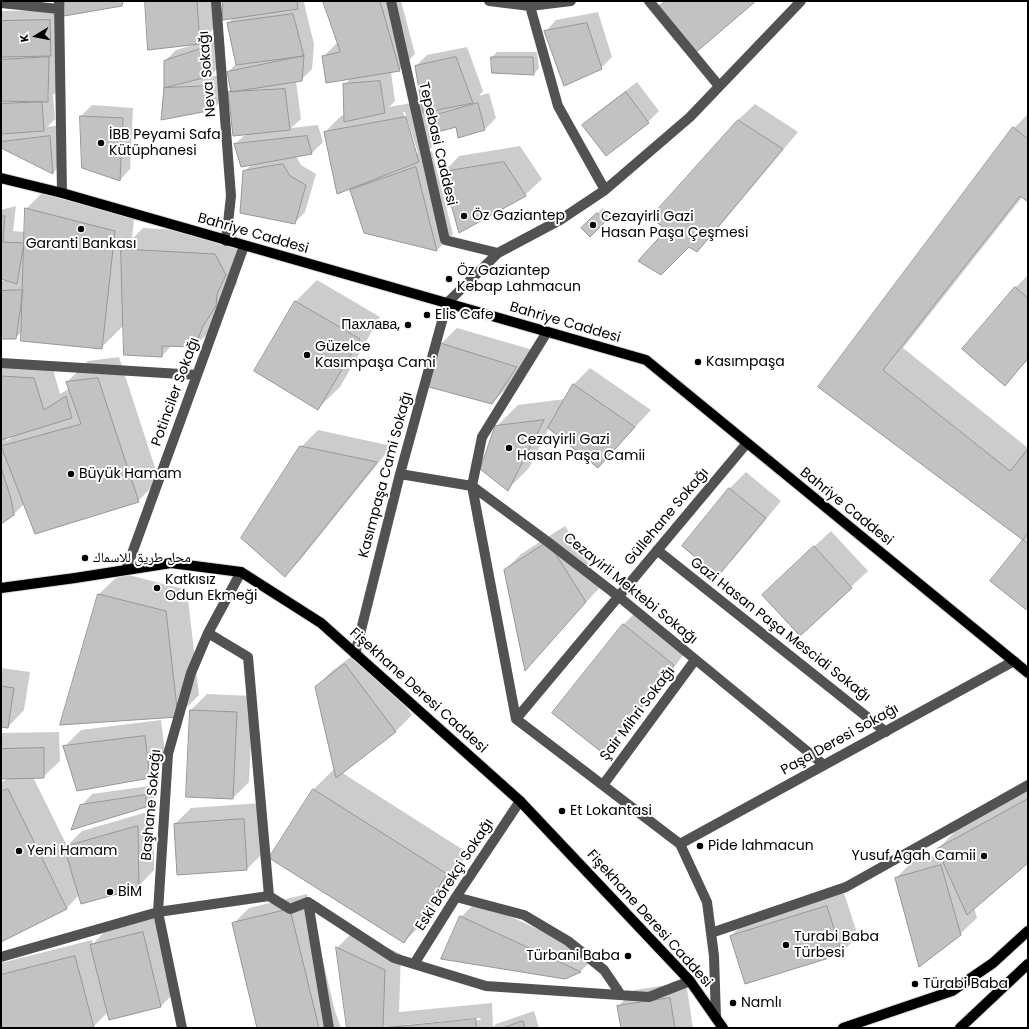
<!DOCTYPE html>
<meta charset="utf-8">
<style>
body{margin:0}
#map{position:relative;width:1029px;height:1029px;overflow:hidden;background:#fff;font-family:Poppins,sans-serif}
canvas{display:block}
.frame{position:absolute;inset:0;border:2px solid #000;pointer-events:none}
.north{position:absolute;left:16px;top:16px;width:40px;height:40px;-webkit-text-stroke:3px #fff;paint-order:stroke;rotate:260deg;font-size:11px;font-weight:700;line-height:16px;text-align:center;color:#000}
.north::after{content:'';display:block;margin:auto;width:14px;height:18px;background:#000;clip-path:polygon(50% 0,100% 100%,50% 72%,0 100%)}
</style>
<div id="map">
<canvas width="1029" height="1029"></canvas>
<div class="frame"></div>
<div class="north">K</div>
</div>
<script>
const ctx = document.querySelector('canvas').getContext('2d');
ctx.lineJoin = 'round';
function paint(path, color) { ctx.fillStyle = color; ctx.fill(path, 'evenodd'); }
function stroke(path, color, width, dash) { ctx.strokeStyle = color; ctx.lineWidth = width; ctx.lineCap = dash ? 'butt' : 'round'; ctx.setLineDash(dash || []); ctx.stroke(path); }
function drawText(font, color, halo, rows, align = 'center') {
  ctx.font = font + ' Poppins,"Noto Naskh Arabic",sans-serif'; ctx.lineWidth = 4; ctx.setLineDash([]); ctx.textBaseline = 'middle'; ctx.strokeStyle = halo; ctx.fillStyle = color; for (const [text, x, y, turn = 0] of rows) {
    ctx.save(); ctx.translate(x, y); ctx.rotate((+turn || 0) * Math.PI / 180); ctx.textAlign = isNaN(turn) ? turn : align; if (halo) ctx.strokeText(text, 0, 0); ctx.fillText(text, 0, 0); ctx.restore();
  }
}
paint(new Path2D(`
 M146,1H214L215,27L200,43L217,37L221,65L210,76H223L224,98L213,109L162,119L165,88V61L176,50L193,45Z
 M224,1H305L304,3L314,44L312,69L301,80L296,81L301,119L291,128L318,125L323,142L312,153L296,156L301,165L316,174L305,212L294,223L244,172L252,164L235,144L246,134L229,93L232,90L228,72L236,64L228,23L233,18Z
 M324,1H401L415,54L399,70L391,72L395,101L389,107L422,101L416,66L427,55L467,47L483,91L479,96L489,93L496,118L485,129L459,136L456,126L430,117L439,108L425,111L435,144L427,152L432,151L453,234L437,250L365,232L350,188L325,132L341,116L345,115L344,85L351,78L323,57L338,42ZM403,112H405L418,153H416Z
 M61,10L58,90L53,95L55,119L47,127L61,125L63,162L53,173L1,147V135L3,133H1V11ZM47,89H49V96L47,98Z
 M598,12L612,57L601,68L546,31L556,20Z
 M497,52H537L539,68L534,74L492,57Z
 M637,82L659,111L648,122L584,125L594,115Z
 M755,104L798,132L713,234L697,250L667,230L738,120Z
 M92,105L133,108L130,169L120,180L81,116Z
 M1028,114V200L1023,196L903,348L1028,448V610L992,581L1024,540L819,387L1014,128Z
 M520,146L542,179L525,195L443,173L459,156Z
 M47,188L135,210L132,239L143,228L236,233L246,253L238,272L237,284L224,303L216,325L195,346L172,345L162,356L124,325L101,348L23,331L15,338H1V281L9,280L1,278V210L16,206L13,231L26,232V209Z
 M603,208L610,216L590,236L582,228Z
 M1028,275V360L1005,384L964,349L1016,287Z
 M317,280L380,317L340,387L318,408L255,371L296,301Z
 M457,328L533,350L508,387L492,403L441,344Z
 M119,357L159,480L138,501L24,504L13,515L1,523V440L5,438L1,439V361L51,362L60,394L70,388L67,382L88,361ZM14,435L7,441L6,437Z
 M590,368L651,410L614,450L549,428L529,468L508,489L496,427L518,405L565,399L574,384Z
 M318,430L392,446L301,559L285,576L301,447Z
 M746,472L781,501L734,558L718,574L683,545L730,488Z
 M565,526L602,585L525,669L505,570L521,554Z
 M831,531L868,571L801,634L780,578Z
 M121,573L187,590L199,695L178,716L99,594Z
 M640,608L689,648L620,736L604,753L623,625Z
 M361,649L412,715L395,732L341,772L468,853L425,921L404,942L314,789L335,768L316,687L332,671Z
 M1,668L30,672L24,710L8,727L1,726Z
 M207,694L253,696L249,782L233,798L191,710Z
 M161,720L166,761L149,777L65,746L81,730Z
 M59,732L60,761L43,777H33L67,846L82,831L154,810V870L138,887L79,895L66,909L1,941V782L10,778H1V733Z
 M156,785L157,795L146,806H81L92,794Z
 M1028,790V862L974,908L977,918L960,934L896,878L912,862L940,854L938,849L959,827Z
 M260,803L263,853L247,869L175,824L191,808Z
 M843,890L858,936L841,953L731,936L747,920Z
 M307,894L335,1011L341,1028H258L233,924L249,908Z
 M477,901L596,956L580,972L565,978L461,917Z
 M159,916L177,990L161,1006L108,1012L93,1027L88,1028H1V963L92,940L93,944L107,929Z
 M353,932L401,954L399,1012L492,1003L493,1027L496,1024L534,1011L539,1028H385L383,1023L382,1028H348L337,948ZM480,1018L481,1020L403,1027V1025Z
 M686,982L693,1028H622L618,1006L635,990Z`), '#0003');
const building = new Path2D(`
 M65,1H123L122,6L64,16Z
 M145,1H197L200,44L148,50Z
 M223,1H297L298,9L223,20Z
 M323,1H380L400,71L326,83L322,56L340,52Z
 M666,1H756L695,53L657,8Z
 M293,14L304,56L236,65L227,23Z
 M50,20L51,56L1,57V21Z
 M587,23L602,69L564,86L544,31Z
 M206,47L211,76L164,88V61Z
 M304,56L302,81L231,92L227,72Z
 M49,57L48,102L1,101V60Z
 M456,57L473,103L423,113L415,66Z
 M491,57H533L534,75L492,73Z
 M380,81L385,113L344,122L343,84Z
 M212,86L213,110L161,120L164,88Z
 M285,89L290,130L233,136L228,92Z
 M626,92L649,123L606,156L582,125Z
 M42,102L44,131L1,134V104Z
 M478,103L485,130L458,138L456,127L434,133L429,117Z
 M80,116L123,118L120,181L82,168Z
 M406,117L419,162L337,194L324,132Z
 M738,120L783,149L697,252L689,247L661,275L638,261L666,230L651,217Z
 M1013,127L1028,139V202L1020,196L883,370L1010,471L1028,449V533L1023,540L818,387Z
 M50,136L53,174L1,148V142Z
 M307,136L312,154L241,167L234,144Z
 M504,162L526,196L459,233L442,172Z
 M283,164L290,176L306,185L295,224L240,213L243,171Z
 M416,167L437,251L364,233L350,190Z
 M25,208L115,231L102,349L21,341Z
 M597,213L605,222L590,237L581,228Z
 M5,216L3,242L24,243L17,284L1,279V217Z
 M121,249L215,254L226,275L217,294L216,306L203,326L195,347L162,346V357L124,355Z
 M1015,287L1028,298V358L1005,386L962,349Z
 M23,290L16,339H1V291Z
 M295,301L360,339L318,410L254,371Z
 M440,343L517,367L492,404L429,387Z
 M1,376L34,378L44,410L66,396L72,418L1,440Z
 M98,378L139,502L35,534L1,446L81,424L66,382Z
 M573,384L635,427L598,468L548,428Z
 M544,420L508,491L480,469L495,426Z
 M300,446L377,462L285,577L241,538Z
 M1,467L11,499L14,515L1,524Z
 M729,488L766,518L718,576L682,546Z
 M1023,540L1028,544V611L990,581Z
 M548,542L586,602L525,671L504,570Z
 M814,546L852,588L800,636L762,595Z
 M98,594L166,611L178,717L60,725Z
 M623,624L674,665L604,754L552,713Z
 M345,664L396,732L336,778L315,687Z
 M1,686L14,688L8,728L1,727Z
 M190,710L237,712L233,799L186,797Z
 M145,736L150,778L77,791L63,746Z
 M44,748V778L1,779V749Z
 M8,789L67,909L1,942V792Z
 M313,789L447,874L404,943L269,858Z
 M146,795V807L71,830L80,805Z
 M1028,799V863L967,915L937,849Z
 M244,819L247,870L177,875L174,824Z
 M138,826L139,888L81,904L64,847Z
 M941,865L961,935L919,967L895,878Z
 M827,906L842,954L745,984L730,936Z
 M290,909L319,1028H257L232,923Z
 M460,916L581,972L565,979L441,959Z
 M143,932L161,1007L109,1020L90,945Z
 M336,947L385,970L383,1028H347Z
 M75,956L94,1028H1V975Z
 M670,998L675,1028H621L617,1006Z
 M476,1019V1028H383Z
 M523,1021L525,1028H503Z`);
paint(building, '#c2c2c2');
stroke(building, '#969696', 1);
const major = new Path2D(`
 M1,178L62,193L646,360L1028,673
 M1,588L75,578L171,563L241,572L321,623L520,801L690,981L723,1028
 M843,1028L952,991L993,963L1028,931
 M960,1028L1028,964`);
stroke(major, '#dbdbdb', 12);
stroke(new Path2D(`
 M59,1L62,193
 M216,1L231,196L226,241
 M391,1L445,240L498,253
 M489,1L530,6L571,1
 M530,1V6L558,106L605,190
 M649,1L719,86
 M1,3L59,9
 M547,332L482,437L472,486L516,719L680,844L707,902L714,956L716,1018
 M1,363L197,375
 M400,474L472,486L548,542L618,596L824,765
 M657,550L886,732
 M126,570L244,246
 M208,633L248,657L269,896
 M355,654L400,474L447,303L498,253L560,220L605,190L690,117L801,1
 M516,719L747,443
 M603,785L695,660
 M680,844L1014,661
 M456,897L524,915L568,941L604,970L621,995
 M308,902L394,958L486,986L649,997L690,981
 M308,902L329,1028
 M711,933L846,887L1028,785
 M1,957L158,912L269,896L290,909L308,902
 M414,964L456,897L520,801
 M182,1028L158,912L168,754L191,673L208,633L241,572`), '#525252', 10);
stroke(major, '#000', 10);
for (const [x, y, r, color] of [
 [101,143,4,"#000"],
 [464,216,4,"#000"],
 [593,225,4,"#000"],
 [81,229,4,"#000"],
 [449,279,4,"#000"],
 [427,315,4,"#000"],
 [408,325,4,"#000"],
 [307,355,4,"#000"],
 [698,362,4,"#000"],
 [509,448,4,"#000"],
 [71,474,4,"#000"],
 [85,558,4,"#000"],
 [157,588,4,"#000"],
 [562,811,4,"#000"],
 [700,846,4,"#000"],
 [19,851,4,"#000"],
 [984,856,4,"#000"],
 [110,892,4,"#000"],
 [786,945,4,"#000"],
 [628,956,4,"#000"],
 [915,984,4,"#000"],
 [733,1003,4,"#000"]
]) { const dot = new Path2D(); dot.arc(x, y, r, 0, 2 * Math.PI); ctx.fillStyle = color; ctx.fill(dot); stroke(dot, '#fff', 1.5); }
drawText('14px', '#000', '#fff', [
 ["Neva Sokağı",208,74,-95],
 ["Tepebasi Caddesi",437,144,77],
 ["Bahriye Caddesi",253,234,16],
 ["Bahriye Caddesi",565,323,16],
 ["Potinciler Sokağı",176,392,-70],
 ["Kasımpaşa Cami Sokağı",386,475,-75],
 ["Bahriye Caddesi",846,507,39],
 ["Güllehane Sokağı",667,517,-50],
 ["Cezayirli Mektebi Sokağı",630,589,39],
 ["Gazi Hasan Paşa Mescidi Sokağı",780,630,38],
 ["Fişekhane Deresi Caddesi",418,691,42],
 ["Şair Mihri Sokağı",638,714,-53],
 ["Paşa Deresi Sokağı",840,740,-29],
 ["Başhane Sokağı",152,805,-85],
 ["Eski Börekçi Sokağı",455,875,-57],
 ["Fişekhane Deresi Caddesi",649,919,48]
]);
drawText('14px', '#000', '#fff', [
 ["İBB Peyami Safa",109,135],
 ["Kütüphanesi",109,151],
 ["Öz Gaziantep",472,216],
 ["Cezayirli Gazi",601,217],
 ["Hasan Paşa Çeşmesi",601,233],
 ["Garanti Bankası",81,244,"center"],
 ["Öz Gaziantep",457,271],
 ["Kebap Lahmacun",457,287],
 ["Elis Cafe",435,315],
 ["Пахлава,",400,325,"right"],
 ["Güzelce",315,347],
 ["Kasımpaşa Cami",315,363],
 ["Kasımpaşa",706,362],
 ["Cezayirli Gazi",517,440],
 ["Hasan Paşa Camii",517,456],
 ["Büyük Hamam",79,474],
 ["محل طريق للاسماك",93,558],
 ["Katkısız",165,580],
 ["Odun Ekmeği",165,596],
 ["Et Lokantasi",570,811],
 ["Pide lahmacun",708,846],
 ["Yeni Hamam",27,851],
 ["Yusuf Agah Camii",976,856,"right"],
 ["BİM",118,892],
 ["Turabi Baba",794,937],
 ["Türbesi",794,953],
 ["Türbani Baba",620,956,"right"],
 ["Türabi Baba",923,984],
 ["Namlı",741,1003]
], 'left');
</script>
